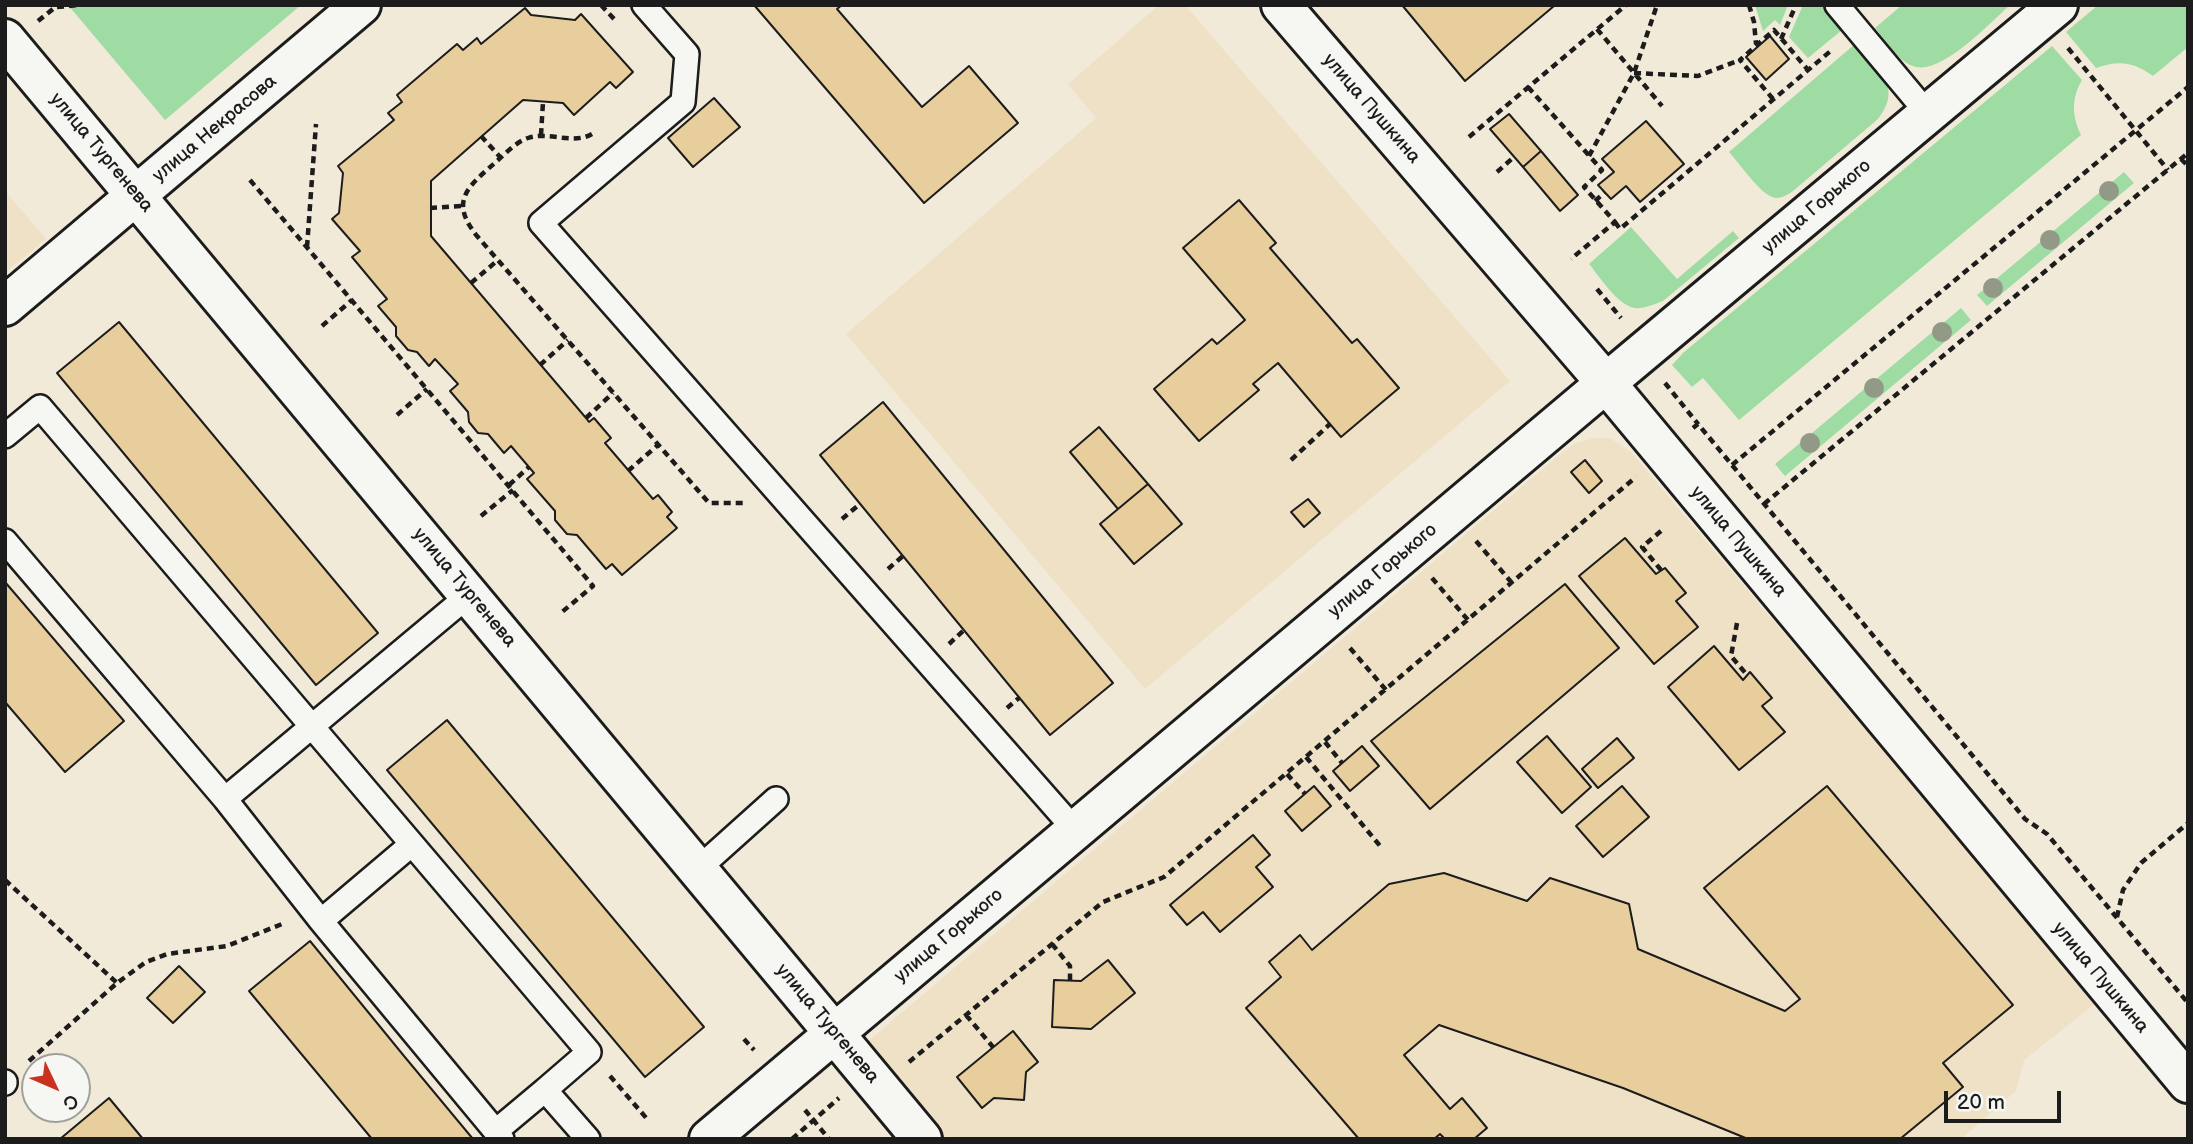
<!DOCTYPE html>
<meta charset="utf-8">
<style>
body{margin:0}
#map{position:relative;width:2193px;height:1144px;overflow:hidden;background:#f2ead8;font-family:"Balsamiq Sans",sans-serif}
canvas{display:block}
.frame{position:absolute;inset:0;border:7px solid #1c1c1c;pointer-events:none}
.north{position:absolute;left:21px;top:1053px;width:70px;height:70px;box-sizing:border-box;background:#f6f6f2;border:2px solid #9f9f9c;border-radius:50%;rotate:134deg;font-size:19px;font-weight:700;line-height:28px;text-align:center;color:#1c1c1c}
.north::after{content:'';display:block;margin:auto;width:24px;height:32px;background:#c8321e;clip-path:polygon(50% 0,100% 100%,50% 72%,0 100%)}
.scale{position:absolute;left:1944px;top:1091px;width:117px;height:32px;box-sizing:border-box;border:4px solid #1c1c1c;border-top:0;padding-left:9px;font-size:21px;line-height:24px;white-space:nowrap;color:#1c1c1c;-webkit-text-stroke:5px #f6f6f2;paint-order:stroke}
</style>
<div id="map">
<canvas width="2193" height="1144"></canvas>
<div class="frame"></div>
<div class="north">С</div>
<div class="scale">20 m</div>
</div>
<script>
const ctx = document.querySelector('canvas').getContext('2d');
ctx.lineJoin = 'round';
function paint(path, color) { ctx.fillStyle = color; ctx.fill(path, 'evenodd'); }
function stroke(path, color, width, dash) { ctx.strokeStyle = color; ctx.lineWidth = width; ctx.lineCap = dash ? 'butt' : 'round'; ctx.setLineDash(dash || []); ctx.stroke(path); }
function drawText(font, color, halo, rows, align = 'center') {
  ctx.font = font + ' "Balsamiq Sans",sans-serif'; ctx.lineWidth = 5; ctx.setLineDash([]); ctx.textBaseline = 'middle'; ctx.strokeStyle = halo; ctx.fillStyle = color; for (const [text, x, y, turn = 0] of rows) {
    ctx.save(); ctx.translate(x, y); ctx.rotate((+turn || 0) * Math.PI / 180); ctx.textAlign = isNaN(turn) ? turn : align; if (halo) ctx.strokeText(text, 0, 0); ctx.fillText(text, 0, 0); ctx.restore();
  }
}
paint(new Path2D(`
 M1159,5H1185L1510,381L1145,689L846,334L1096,118L1068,84Z
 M5,191L46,239L5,273Z
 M1595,438H1610L1631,452L2096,1003L2024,1060L2016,1091L1961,1139H948L867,1042L1559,455L1575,443Z`), '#efe1c6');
paint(new Path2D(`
 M68,5H301L165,120Z
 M1755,5H1788L1780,25L1775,20L1763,31Z
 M1803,5H1821L1842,30L1808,58L1789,37Z
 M1902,5H2010C1991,22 1940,77 1913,66C1898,61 1885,40 1875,28Z
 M2098,5H2188V47L2153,76C2133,62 2119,60 2096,68L2066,32Z
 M1855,44C1877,70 1904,86 1878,119L1793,191C1787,195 1780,200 1772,197C1759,192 1739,163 1729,152Z
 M2052,46L2082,80C2071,99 2072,116 2081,135L1739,420L1703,378L1692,387L1672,365L1684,352Z
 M2124,172L2134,183L1987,306L1977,295Z
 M1631,227L1677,279L1733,231L1739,238L1663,301C1655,304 1644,309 1635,308C1617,305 1600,277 1589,264Z
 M1961,308L1971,320L1785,476L1775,464Z`), '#9edca4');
const building = new Path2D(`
 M754,5H842L837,9L922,107L969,66L1018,123L924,203Z
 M1402,5H1554V6L1465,81Z
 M525,8L531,15L575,20L581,14L633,72L616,88L610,82L574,115L563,103L523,100L431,181V236L586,418L589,422L594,418L611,438L605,443L653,499L658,495L672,512L667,517L677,528L622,575L612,564L606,569L577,535L567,534L555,520V511L527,479L534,473L511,446L504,453L488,434L478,433L469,422L468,412L450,391L458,384L435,359L429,366L417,352L408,350L396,336V327L378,306L387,299L352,257L360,251L332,219L339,213L343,173L338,166L394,120L388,113L402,102L397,95L457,44L463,50L477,38L481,44Z
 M1770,36L1789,59L1766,80L1746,57Z
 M714,98L740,127L693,167L668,138Z
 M1509,114L1541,151L1523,167L1490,129Z
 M1646,121L1684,164L1640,202L1626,186L1611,199L1598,185L1614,172L1602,159Z
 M1541,151L1578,195L1560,211L1523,167Z
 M1239,200L1276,243L1270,248L1352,343L1357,339L1399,388L1341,437L1278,363L1253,384L1259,390L1199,441L1154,389L1212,339L1217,344L1245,320L1183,248Z
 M119,322L378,633L316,685L57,373Z
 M883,402L1113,683L1050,735L820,455Z
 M1099,427L1148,484L1118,509L1070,452Z
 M1585,460L1602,481L1589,493L1571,472Z
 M1148,484L1182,524L1134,564L1100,524Z
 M1308,499L1320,513L1304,527L1291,512Z
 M1625,538L1656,574L1665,568L1686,593L1676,601L1698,627L1654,664L1579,576Z
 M5,582L124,721L65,772L5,702Z
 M1565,584L1619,648L1430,809L1371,741Z
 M1714,646L1743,680L1750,672L1772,698L1762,706L1785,732L1739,770L1668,687Z
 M447,720L704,1027L645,1077L387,770Z
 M1547,736L1591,787L1562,813L1517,762Z
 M1617,738L1634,758L1598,788L1582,769Z
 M1362,746L1379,766L1350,791L1333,771Z
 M1314,786L1331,806L1302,831L1285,811Z
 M1622,786L1649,817L1603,857L1576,826Z
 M1827,786L2013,1005L1943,1063L1963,1087L1900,1139H1748L1623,1088L1439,1025L1404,1055L1450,1109L1462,1098L1487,1128L1474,1139H1445L1440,1134L1434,1139H1359L1246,1008L1281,977L1269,962L1300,935L1312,950L1389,884L1444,873L1527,901L1550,878L1629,904L1638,949L1785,1011L1800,999L1704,888Z
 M1253,835L1270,855L1256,867L1273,887L1220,932L1203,912L1187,925L1170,905Z
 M310,941L404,1056L473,1139H372L249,991Z
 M1108,960L1135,993L1091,1029L1052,1027L1054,980L1081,981Z
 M179,966L205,992L173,1023L147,998Z
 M1013,1031L1038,1062L1026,1072L1024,1100L994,1098L982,1108L957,1077Z
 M109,1098L143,1139H60Z`);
paint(building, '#e8cd9d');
stroke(building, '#1c1c1c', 2);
const service = new Path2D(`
 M644,5L687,54L683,102L541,223L1075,830
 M1837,5L1928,114
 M5,436L40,407L589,1052L545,1090L588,1139
 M5,541L225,799L321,921
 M225,799L469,595
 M412,844L321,921L502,1139
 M698,869L776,799
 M5,1083V1082
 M496,1131L545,1090`);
const minor = new Path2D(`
 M5,306L361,5
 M834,1033L922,1139`);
const tertiary = new Path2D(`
 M5,39L834,1033
 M709,1139L1606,383L2188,1083`);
const secondary = new Path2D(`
 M1281,5L1606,383L2058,5`);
stroke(service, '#1c1c1c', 28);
stroke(minor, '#1c1c1c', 44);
stroke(tertiary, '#1c1c1c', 44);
stroke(secondary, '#1c1c1c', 44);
stroke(new Path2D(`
 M601,5L615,20
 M1749,5L1754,22L1756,44
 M57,7L80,5
 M38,21L58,5
 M1597,29L1662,106
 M1781,39L1796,5
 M2068,48L2168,170
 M1634,73L1698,76L1740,60
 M1528,87L1602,170L1584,187L1615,222L1571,259
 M1773,99L1740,60L1774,30L1808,70
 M592,134C573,145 548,131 528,138C516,142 506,153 497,161C469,186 448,200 477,236L709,503H747
 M541,135L543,102
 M481,136L501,158
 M1469,137L1626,5
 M1589,156L1634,73L1657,5
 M2181,159L2188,166
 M1497,172L1514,157
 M250,180L593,586L562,612
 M1595,201L1605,192
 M430,208L462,206
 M1615,222L1620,229L1833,49
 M307,247L316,124
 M471,283L498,260
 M1597,289L1621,318
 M322,326L352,300
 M540,365L568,340
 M1665,383L1698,424
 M397,415L427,389
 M586,418L613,393
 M1693,428L1698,424L2025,819L2047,834L2188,1003
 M1291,460L1330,424
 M1732,465L2188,87
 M628,471L658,445
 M509,485L529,467
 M1764,504L2188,153
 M481,516L513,490
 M842,519L860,504
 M1661,531L1642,547L1661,570
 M1476,541L1512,583
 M888,569L903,556
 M1432,578L1468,620
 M1737,623L1731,656L1747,675
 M949,644L964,630
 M1350,648L1386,690
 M1007,708L1019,698
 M1325,742L1342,763
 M1306,757L1381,847
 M1287,774L1305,794
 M5,880L117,983
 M2117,917L2123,890L2141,863L2188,823
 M1052,944L1070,966V981
 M966,1015L993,1047
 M744,1039L754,1050
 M29,1061L117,983L146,962L167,954L227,946L282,924
 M909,1062L1103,902L1164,877L1636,477
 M610,1076L648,1120
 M805,1110L829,1139
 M792,1139L839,1098`), '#1c1c1c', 4.5, [7, 5]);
stroke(service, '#f6f6f2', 23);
stroke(minor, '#f6f6f2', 38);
stroke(tertiary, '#f6f6f2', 38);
stroke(secondary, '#f6f6f2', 38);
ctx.fillStyle = '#929987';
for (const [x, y] of [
 [2109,191],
 [2050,240],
 [1993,288],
 [1942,332],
 [1874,388],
 [1810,443]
]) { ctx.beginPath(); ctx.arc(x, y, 10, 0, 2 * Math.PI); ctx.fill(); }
drawText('19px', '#1c1c1c', '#f6f6f2', [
 ["улица Пушкина",1371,109,49],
 ["улица Некрасова",215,129,-40],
 ["улица Тургенева",101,153,50],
 ["улица Горького",1817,207,-40],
 ["улица Пушкина",1738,542,50],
 ["улица Горького",1383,571,-40],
 ["улица Тургенева",464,588,50],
 ["улица Горького",949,936,-40],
 ["улица Пушкина",2100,978,50],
 ["улица Тургенева",827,1024,50]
]);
</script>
